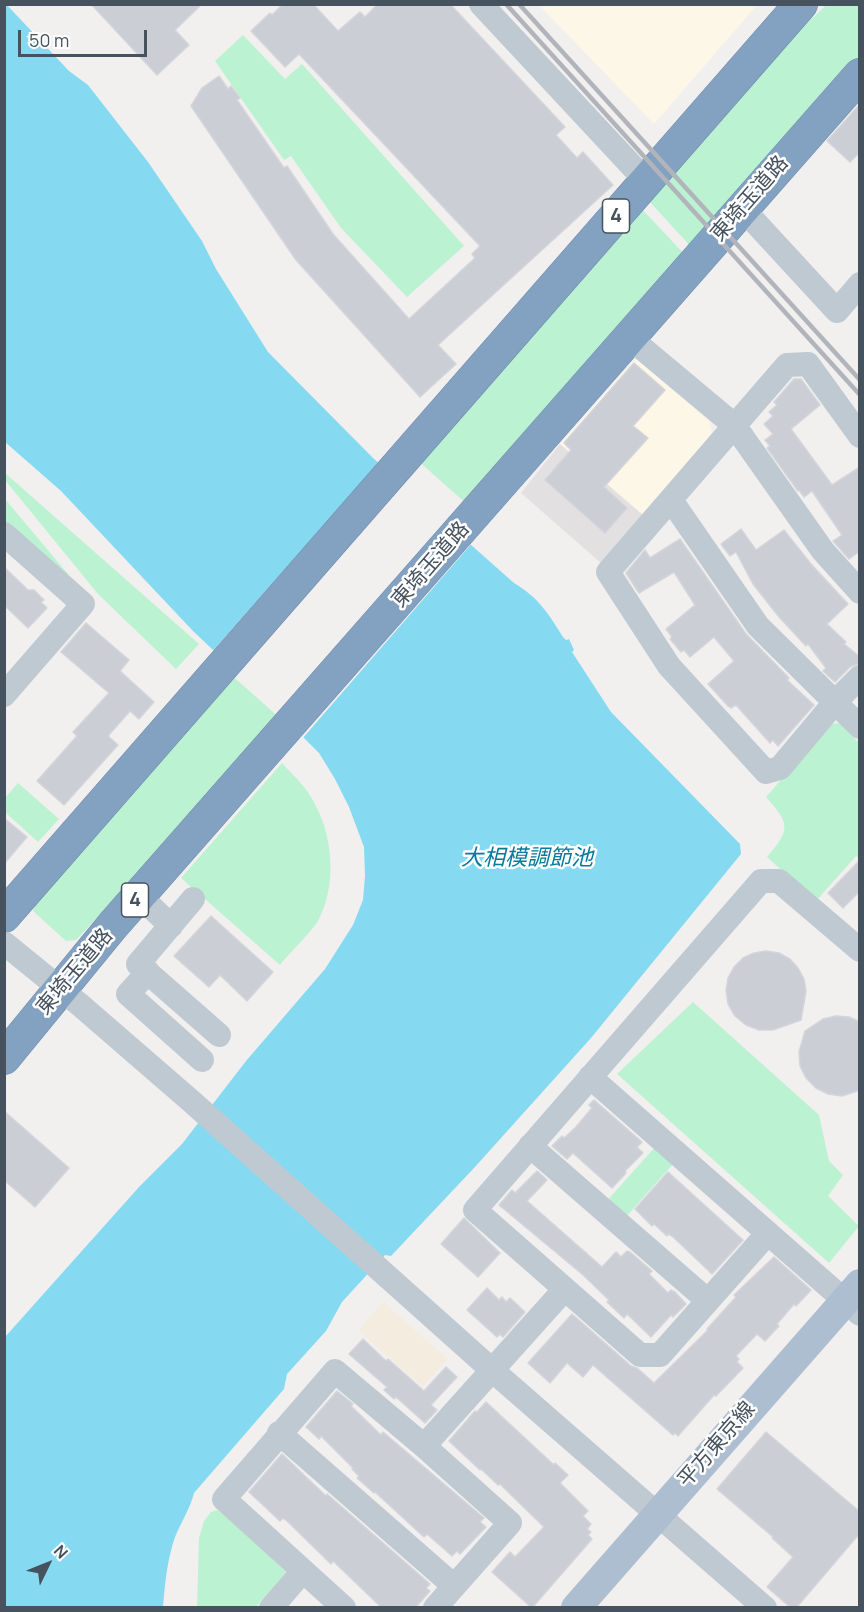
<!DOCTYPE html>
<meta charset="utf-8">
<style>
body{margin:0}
#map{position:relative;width:864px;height:1612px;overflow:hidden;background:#f2efef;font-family:Manrope,sans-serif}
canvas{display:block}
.frame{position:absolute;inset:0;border:6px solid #46525e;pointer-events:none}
.north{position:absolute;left:18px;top:1534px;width:60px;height:60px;-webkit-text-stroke:4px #fff;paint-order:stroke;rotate:47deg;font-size:16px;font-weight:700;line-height:24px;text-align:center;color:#46525e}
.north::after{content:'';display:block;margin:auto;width:21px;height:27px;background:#46525e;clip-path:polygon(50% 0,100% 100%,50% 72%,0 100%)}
.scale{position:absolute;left:18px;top:30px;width:129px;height:27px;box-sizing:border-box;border:3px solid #46525e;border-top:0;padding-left:8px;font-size:18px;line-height:21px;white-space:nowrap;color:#46525e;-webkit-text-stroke:4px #fff;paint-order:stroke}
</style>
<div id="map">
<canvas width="864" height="1612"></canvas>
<div class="frame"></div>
<div class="north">N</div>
<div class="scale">50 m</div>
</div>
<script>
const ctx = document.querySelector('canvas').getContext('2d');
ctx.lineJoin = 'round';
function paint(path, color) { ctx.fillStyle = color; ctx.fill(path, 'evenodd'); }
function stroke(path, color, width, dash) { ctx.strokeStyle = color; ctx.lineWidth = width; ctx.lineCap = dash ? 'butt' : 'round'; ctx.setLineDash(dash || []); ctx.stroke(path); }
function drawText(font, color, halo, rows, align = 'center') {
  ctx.font = font + ' Manrope,"Noto Sans JP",sans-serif'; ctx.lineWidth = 5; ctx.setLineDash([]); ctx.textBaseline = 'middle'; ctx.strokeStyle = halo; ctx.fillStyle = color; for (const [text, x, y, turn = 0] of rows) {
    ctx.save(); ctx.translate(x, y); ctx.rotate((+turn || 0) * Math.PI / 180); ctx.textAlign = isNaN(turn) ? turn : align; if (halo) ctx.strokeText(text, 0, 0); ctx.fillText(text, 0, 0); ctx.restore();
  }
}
paint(new Path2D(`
 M539,5H757L654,124Z
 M636,359L709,421L712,433L643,515L560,444Z`), '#fdf7e8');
paint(new Path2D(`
 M560,444L643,515L602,564L521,493Z`), '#e3e0e1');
paint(new Path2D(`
 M826,5H859V63L695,251L647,199L780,44L816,15Z
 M243,35L285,79L302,64L464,246L407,297L341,228L291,156L284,160L215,61Z
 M640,207L688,258L469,506L416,459Z
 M5,473L199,644L176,669L98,594L5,480Z
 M5,499L78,586L5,523Z
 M229,673L281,719L76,940L66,941L33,911L37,896Z
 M840,723L859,743V858L856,856L816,901L767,857C791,829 790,824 766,797L830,724Z
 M282,763C290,772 300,781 307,791C332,826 339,880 319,919C312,932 290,952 280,965L181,878Z
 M18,783L59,819L38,842L5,812V798Z
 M693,1002L819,1115L829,1161L843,1175L828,1196L859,1226L829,1263L617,1074Z
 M656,1146L674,1163L624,1219L605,1203Z
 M221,1509L286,1572L256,1607L197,1608L199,1538L204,1521L211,1512Z`), '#bbf2d1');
paint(new Path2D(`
 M383,1302L448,1359L423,1387L358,1331Z`), '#f4eddf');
paint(new Path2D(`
 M6,4L69,71L88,85L148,162L202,241L216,269L268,352L373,458L514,583C539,598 548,613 563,637L566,640L569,639L574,650L572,652L611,712L740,844L741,854L591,1038L474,1168L391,1256L385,1255L342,1302L326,1331L287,1374L284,1389L194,1493C190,1509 181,1522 175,1537C167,1560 165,1584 163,1607H5V1337L139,1187L182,1144L246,1061L325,969L353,925L363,900L365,876L364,847L349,807L335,779L319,753L268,702L193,631L61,491L5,442Z`), '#85daf2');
paint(new Path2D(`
 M380,461L473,542L302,739L211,653Z`), '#f2efef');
const building = new Path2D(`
 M91,4H202L175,30L189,45L157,75Z
 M283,4H313L338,31L360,12L365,17L378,4H450L565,127L556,135L577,158L583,152L613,185L438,345L456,364L420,397L296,260L191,106L202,88L219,76L228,89L231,86L240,98L237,100L284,168L287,166L333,234L409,319L475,258L472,254L480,246L299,54L285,67L251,31L270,13L272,15Z
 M860,104V152L850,162L827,141Z
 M634,363L665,390L633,426L648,438L604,487L627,508L605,533L545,480L571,450L564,443Z
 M794,379H801L820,405L791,429L832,485L860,467V551L849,559L833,541L842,535L812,491L804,497L799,490L798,491L767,448L770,446L765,440L773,434L764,424L773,416L769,412L777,405L774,402Z
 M741,529L756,550L784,530L811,564L848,604L827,624L846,642L844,644L860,657V663L850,667L835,682L823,671L826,668L808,644L806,646L779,617L753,584L736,552L730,556L721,544Z
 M680,539L746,634L789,678L787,680L814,705L778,746L773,740L770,743L736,705L731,708L728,706L708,684L734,661L714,637L690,657L684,650L681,652L670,639L672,637L666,629L695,605L674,572L639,593L626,573L645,550L650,558Z
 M4,567L28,590H34L44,600L41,602L47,608L28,628L4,605Z
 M86,623L129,660L120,671L154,702L139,719L130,711L108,736L118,745L64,805L37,781L77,736L73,732L109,693L61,652Z
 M4,818L27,837L4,864Z
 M860,860V891L843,908L828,893Z
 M211,916L273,972L247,1001L220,975L209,987L174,956Z
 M766,951L779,953L790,959L798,968L804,979L806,991L801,1020L773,1030H759L746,1025L735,1016L728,1004L726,990L728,978L734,967L743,958L754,953Z
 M836,1016L849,1017L860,1022V1090L842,1096L828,1094L816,1088L806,1078L800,1066L799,1052L805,1031L823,1019Z
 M594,1100L642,1142L637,1147L643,1153L625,1171L626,1173L612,1188L573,1153L567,1159L552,1146L562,1136L564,1138L575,1128L592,1108L589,1105Z
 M4,1111L69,1168L35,1207L4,1180Z
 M537,1171L547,1180L527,1201L602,1267L616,1252L621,1257L627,1251L630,1252L652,1271L649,1274L668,1293L671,1290L675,1292L686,1304L673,1317L671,1315L651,1337L627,1314L624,1318L607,1302L609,1300L582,1274L499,1205L512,1190L515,1193Z
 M668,1172L743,1240L712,1274L672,1236L668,1234L667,1236L654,1224L652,1226L635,1209Z
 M464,1218L500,1253L478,1277L441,1244Z
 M774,1257L811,1290L796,1306L794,1304L777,1324L779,1326L765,1341L757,1334L736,1356L739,1359L737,1362L743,1368L716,1396L714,1395L678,1436L675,1433L673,1435L593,1365L583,1377L567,1363L550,1383L528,1363L572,1314L631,1366L637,1368L654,1383L708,1330L707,1329L736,1297L734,1295Z
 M487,1288L499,1300L502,1297L506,1302L510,1298L525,1312L503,1337L500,1334L497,1337L467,1310Z
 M363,1339L386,1361L388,1359L424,1391L446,1367L457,1377L431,1405L437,1410L425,1423L396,1397L394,1399L384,1390L387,1387L349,1354Z
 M337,1391L353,1404L351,1406L381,1435L383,1432L484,1518L480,1522L486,1527L460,1554L457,1551L452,1556L427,1534L424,1537L375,1492L374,1493L357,1478L359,1476L352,1469L353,1468L321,1436L319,1439L306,1427Z
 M486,1402L554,1465L555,1463L568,1475L560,1483L588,1511L583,1516L591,1524L587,1529L591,1532L588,1535L592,1539L532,1608L492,1572L510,1552L515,1557L544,1527L500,1484L498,1485L481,1469L480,1470L449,1441L475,1411L477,1412Z
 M766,1432L860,1512V1533L796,1608H791L767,1587L793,1557L772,1538L773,1537L717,1489Z
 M282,1454L326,1496L327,1494L430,1584L426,1588L430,1591L415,1608H382L333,1561L331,1564L287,1521L283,1518L280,1521L249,1492Z`);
paint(building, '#cbced4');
stroke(building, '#d3d5db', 1.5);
const highway = new Path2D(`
 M4,916L801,4
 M4,1058L113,925L860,75`);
stroke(highway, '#6f8cad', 34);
stroke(new Path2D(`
 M481,4L646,181
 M742,208L837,311L860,284
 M630,338L734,425L823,551L860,592
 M860,436L808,364L787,365L608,572L669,666L766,772L780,768L836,701L860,677
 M671,500L758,626L860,727
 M4,534L83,604L4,695
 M141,894L146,902L171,926
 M193,899L138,964L219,1035
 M4,943L79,1004L191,1101L492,1370L765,1608
 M148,972L128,994L202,1060
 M590,1077L860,1314
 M530,1146L707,1300
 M768,1233L660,1355H640L475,1210L761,881H779L860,950
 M279,1433L454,1586
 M424,1446L510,1523L435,1608
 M271,1608L302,1572
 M344,1608L224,1499L335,1371L424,1446L564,1290`), '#bfc9d2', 24);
stroke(new Path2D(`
 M576,1608L860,1284`), '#adbed0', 30);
stroke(highway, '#83a1c1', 33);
stroke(new Path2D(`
 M506,4L860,395
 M519,4L860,380`), '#b1b4ba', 4.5);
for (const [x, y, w] of [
 [616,216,27],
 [135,900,27]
]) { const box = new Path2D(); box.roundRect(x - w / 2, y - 17, w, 34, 4.5); ctx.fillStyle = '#fff'; ctx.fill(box); stroke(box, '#46525e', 1.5); }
drawText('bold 20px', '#46525e', null, [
 ["4",616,216],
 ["4",135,900]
]);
drawText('21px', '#46525e', '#fff', [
 ["東埼玉道路",750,199,-49],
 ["東埼玉道路",431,565,-49],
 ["東埼玉道路",75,972,-50],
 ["平方東京線",717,1445,-49]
]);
drawText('italic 22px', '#047a9c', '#fff', [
 ["大相模調節池",527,859]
]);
</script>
